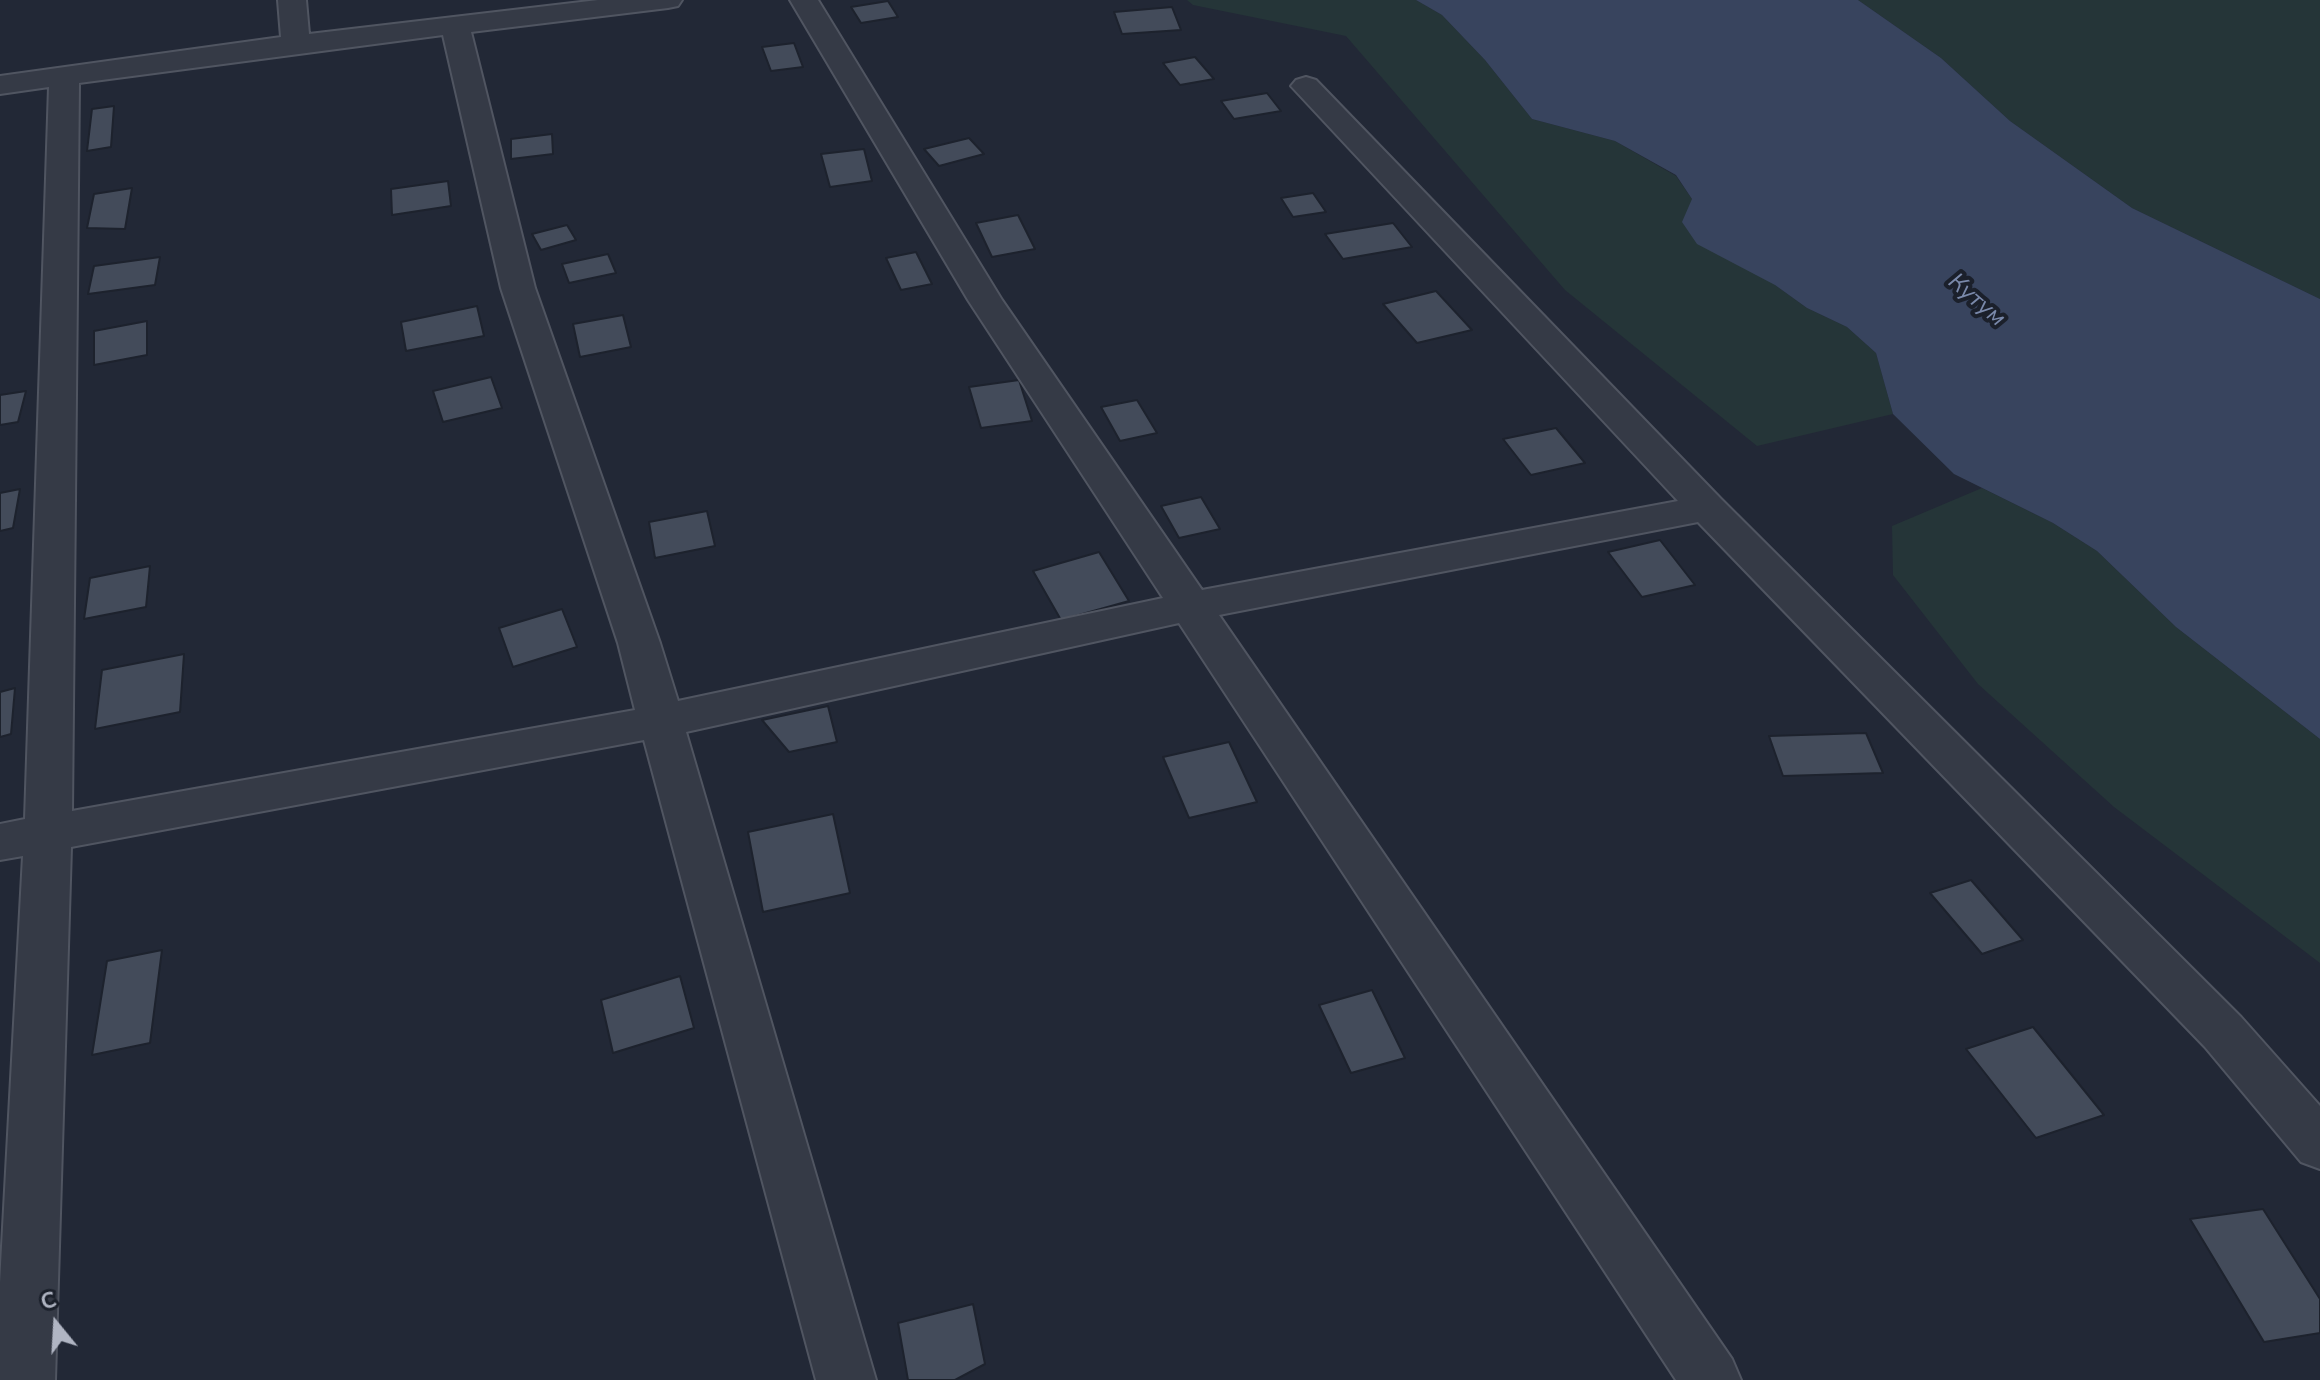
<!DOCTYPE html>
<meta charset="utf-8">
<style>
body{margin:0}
#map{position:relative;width:2320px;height:1380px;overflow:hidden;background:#222836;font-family:"Nunito Sans",sans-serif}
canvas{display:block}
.north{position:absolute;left:16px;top:1284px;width:80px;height:80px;-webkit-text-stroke:6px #1b202b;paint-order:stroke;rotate:342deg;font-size:22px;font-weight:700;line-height:32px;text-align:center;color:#b0b5c3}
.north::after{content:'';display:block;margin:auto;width:28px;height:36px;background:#b0b5c3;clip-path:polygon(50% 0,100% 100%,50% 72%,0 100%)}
</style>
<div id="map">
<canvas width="2320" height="1380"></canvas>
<div class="north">С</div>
</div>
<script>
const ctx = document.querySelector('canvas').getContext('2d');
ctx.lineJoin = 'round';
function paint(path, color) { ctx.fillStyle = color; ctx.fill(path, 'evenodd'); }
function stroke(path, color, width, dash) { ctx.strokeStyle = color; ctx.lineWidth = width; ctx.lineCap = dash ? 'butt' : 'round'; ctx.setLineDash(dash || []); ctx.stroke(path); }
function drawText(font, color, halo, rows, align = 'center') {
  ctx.font = font + ' "Nunito Sans",sans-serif'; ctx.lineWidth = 8; ctx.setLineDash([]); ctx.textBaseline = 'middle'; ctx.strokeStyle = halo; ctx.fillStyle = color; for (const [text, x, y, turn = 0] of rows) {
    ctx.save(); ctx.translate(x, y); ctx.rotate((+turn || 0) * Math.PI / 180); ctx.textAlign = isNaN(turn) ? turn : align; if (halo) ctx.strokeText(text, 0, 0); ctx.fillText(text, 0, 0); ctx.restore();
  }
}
paint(new Path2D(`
 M1187,0H1416L1442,15L1485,60L1532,119L1615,141L1676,176L1692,199L1775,285L1807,308L1847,327L1876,353L1893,414L1757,446L1565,290L1346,36L1193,5Z
 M1858,0H2320V299L2132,208L2010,121L1941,58Z
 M1982,488L2053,523L2097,551L2176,627L2320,739V963L2114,807L1978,684L1893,575L1892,526Z`), '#253538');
paint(new Path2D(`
 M1416,0H1858L1941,58L2010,121L2132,208L2320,299V739L2176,627L2097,551L2053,523L1954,474L1893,414L1876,353L1847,327L1807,308L1775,285L1697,244L1682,222L1692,199L1676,175L1615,141L1532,119L1485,60L1442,15Z`), '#38445e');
const building = new Path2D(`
 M888,1L898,17L861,23L851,7Z
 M1172,7L1181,30L1122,34L1114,12Z
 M794,43L803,67L771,71L762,47Z
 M1195,57L1214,79L1180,85L1163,63Z
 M1267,93L1281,111L1234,119L1221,101Z
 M114,106L111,147L87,151L92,109Z
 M552,134L553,154L511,159V139Z
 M969,138L984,154L939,166L924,149Z
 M864,149L872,181L830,187L821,154Z
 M448,181L451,206L392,215L391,189Z
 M132,188L125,229L87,228L94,194Z
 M1313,193L1326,212L1293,217L1281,198Z
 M1018,215L1035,249L992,257L976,223Z
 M1393,223L1412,247L1343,259L1325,234Z
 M567,225L576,240L541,250L532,234Z
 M916,252L932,284L901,290L886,258Z
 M608,254L616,273L569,283L562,264Z
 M160,257L155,285L88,294L94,266Z
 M1436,291L1472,330L1417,343L1383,304Z
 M477,306L484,336L406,351L401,322Z
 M623,315L631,347L580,357L573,324Z
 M147,321V355L94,365V331Z
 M491,377L502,408L443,422L433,391Z
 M1019,380L1032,421L981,428L969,387Z
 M26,391L18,422L0,425V395Z
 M1137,400L1157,433L1120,441L1101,407Z
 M1556,428L1585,463L1531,475L1503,439Z
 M20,489L13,528L0,531V493Z
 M1201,497L1220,529L1179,538L1161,506Z
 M707,511L715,546L655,558L649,522Z
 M1660,540L1695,585L1642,597L1608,552Z
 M1099,552L1129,601L1061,620L1033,571Z
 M150,566L146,607L84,619L90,578Z
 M562,609L577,647L513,667L499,628Z
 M184,654L180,712L95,729L102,670Z
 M15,688L11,734L0,737V692Z
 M828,706L837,742L789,752L762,720Z
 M1866,733L1883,773L1783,776L1769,736Z
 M1229,742L1257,802L1189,818L1163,757Z
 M833,814L850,893L763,912L748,832Z
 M1971,880L2023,940L1982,954L1930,893Z
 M162,950L150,1043L92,1055L107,961Z
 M680,976L694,1028L613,1053L601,1000Z
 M1372,990L1405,1058L1351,1073L1319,1005Z
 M2033,1027L2104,1115L2036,1138L1966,1049Z
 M2263,1209L2320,1299V1333L2264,1342L2190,1219Z
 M973,1304L985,1364L955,1380H908L898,1323Z`);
paint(building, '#434b5a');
stroke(building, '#1d222d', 2);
const street = new Path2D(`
 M278,0H306L309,34L598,0H682L678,6L668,8L471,32L535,288L660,643L678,701L1163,598L968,300L790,0H818L1002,300L1202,590L1678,501L1291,86L1296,80L1306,77L1316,80L1721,499L2241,1017L2320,1106V1169L2301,1162L2205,1047L1698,522L1219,615L1732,1359L1741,1380H1676L1179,623L686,732L876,1380H816L644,740L71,847L55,1380H0V1283L23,856L0,860V824L25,819L49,87L0,94V76L281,37ZM443,35L501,288L618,643L635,710L72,811L79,83Z`);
stroke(street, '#505561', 4);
paint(street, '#353a46');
drawText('italic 24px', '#7a89aa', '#1b202b', [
 ["Кутум",1976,301,41]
]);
</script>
